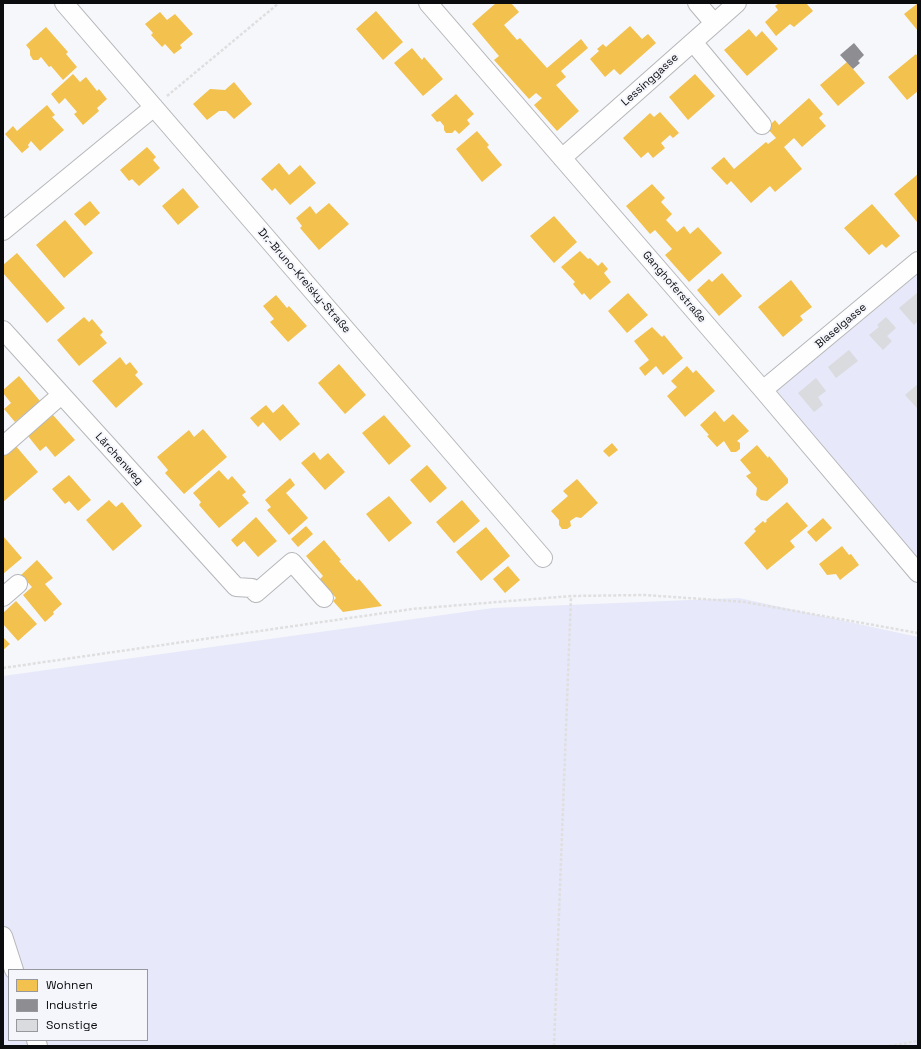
<!DOCTYPE html>
<meta charset="utf-8">
<style>
body{margin:0}
#map{position:relative;width:921px;height:1049px;overflow:hidden;background:#f6f7fb;font-family:"Space Grotesk",sans-serif}
canvas{display:block}
.frame{position:absolute;inset:0;border:4px solid #0b0c0e;pointer-events:none}
.legend{position:absolute;left:8px;top:969px;width:140px;height:72px;box-sizing:border-box;background:#f5f6fc;border:1px solid #97989d;margin:0;padding:5px 7px;list-style:none;font-size:12px;color:#0b0c0e}
.legend li{display:flex;align-items:center;gap:8px;height:20px}
.legend b{width:20px;border:1px solid #97989d}
</style>
<div id="map">
<canvas width="921" height="1049"></canvas>
<div class="frame"></div>
<ul class="legend">
<li><b style="height:11px;background:#f2c14e"></b>Wohnen</li>
<li><b style="height:11px;background:#8d8d92"></b>Industrie</li>
<li><b style="height:11px;background:#dadbde"></b>Sonstige</li>
</ul>
</div>
<script>
const ctx = document.querySelector('canvas').getContext('2d');
ctx.lineJoin = 'round';
function paint(path, color) { ctx.fillStyle = color; ctx.fill(path, 'evenodd'); }
function stroke(path, color, width, dash) { ctx.strokeStyle = color; ctx.lineWidth = width; ctx.lineCap = dash ? 'butt' : 'round'; ctx.setLineDash(dash || []); ctx.stroke(path); }
function drawText(font, color, halo, rows, align = 'center') {
  ctx.font = font + ' "Space Grotesk",sans-serif'; ctx.lineWidth = 4; ctx.setLineDash([]); ctx.textBaseline = 'middle'; ctx.strokeStyle = halo; ctx.fillStyle = color; for (const [text, x, y, turn = 0] of rows) {
    ctx.save(); ctx.translate(x, y); ctx.rotate((+turn || 0) * Math.PI / 180); ctx.textAlign = isNaN(turn) ? turn : align; if (halo) ctx.strokeText(text, 0, 0); ctx.fillText(text, 0, 0); ctx.restore();
  }
}
paint(new Path2D(`
 M918,266V559L774,388Z
 M739,598L918,637V1046H3V676L493,608ZM9,970H147V1040H9Z`), '#e7e8f9');
paint(new Path2D(`
 M496,3H511L519,12L504,25L517,40L520,38L547,68L581,39L588,48L561,71L566,77L556,85L579,111L557,131L534,105L542,98L536,93L529,99L494,60L499,56L472,24Z
 M779,3H806L813,11L794,27L790,24L776,36L765,22L778,10L775,6Z
 M918,3V31L904,14Z
 M376,11L403,42L383,60L356,29Z
 M160,12L167,20L175,14L193,34L180,45L182,48L174,54L165,44L162,47L151,35L153,33L145,24Z
 M630,26L642,39L648,34L656,43L620,75L614,69L605,77L590,59L599,51L597,49L603,44L606,47Z
 M46,27L68,52L66,54L77,67L63,80L51,66L49,67L41,57L38,60H33L30,55V50L26,45Z
 M749,29L756,37L762,31L778,49L747,76L724,50Z
 M412,48L422,60L424,57L443,79L423,96L394,63Z
 M916,54L918,57V91L907,100L888,77Z
 M847,62L865,83L838,106L820,85Z
 M73,74L80,82L86,77L97,91L99,89L107,99L97,108L99,111L83,125L74,114L77,112L65,98L59,104L51,94Z
 M695,74L715,96L688,120L669,97Z
 M234,82L252,104L234,119L226,111H219L207,120L193,104L210,89L225,90Z
 M456,94L474,114L467,120L470,124L459,134L455,130L452,133H446L444,130V126L440,121L437,122L431,115Z
 M809,98L823,114L819,118L826,126L802,147L794,138L784,147L802,169L775,192L770,186L751,203L731,181L727,185L711,168L724,157L734,169L766,142L768,144L776,138L767,128L775,120L779,125Z
 M47,105L55,115L52,117L64,130L40,151L31,141L28,145L29,147L22,153L5,134L13,126L17,131Z
 M660,112L679,133L673,138L670,135L661,143L665,148L653,158L648,152L641,158L623,138L650,113L654,117Z
 M477,131L489,145L487,147L502,165L482,182L456,149Z
 M147,147L156,157L153,160L160,168L139,186L132,179L129,181L120,170Z
 M279,163L289,175L300,165L316,183L290,205L275,188L272,191L261,179Z
 M918,174V221L917,222L894,194Z
 M652,184L665,198L661,202L672,214L666,220L677,232L684,226L690,234L698,227L722,253L689,282L665,255L672,249L655,230L650,234L626,206Z
 M183,188L199,207L178,225L162,206Z
 M90,201L100,213L85,226L74,214Z
 M329,203L349,224L319,250L300,228L302,226L296,218L310,206L316,214Z
 M872,204L900,236L886,248L882,244L869,255L844,228Z
 M554,216L577,242L554,263L530,236Z
 M65,220L93,253L64,278L36,245Z
 M580,251L588,259L590,258L598,266L602,262L608,269L604,273L611,282L590,300L584,293L582,295L573,284L575,282L561,267Z
 M17,253L65,308L47,323L3,273V265Z
 M722,273L742,296L719,316L697,290L709,279L712,282Z
 M791,280L812,307L800,316L803,320L783,337L758,307Z
 M628,293L648,315L627,333L608,311Z
 M276,295L287,308L289,306L307,326L288,342L270,322L274,319L263,306Z
 M84,317L89,322L92,319L103,332L100,335L107,343L79,366L57,340Z
 M652,327L662,337L664,335L683,358L663,375L656,366L645,376L639,368L649,360L634,341Z
 M120,357L126,365L130,362L138,372L135,375L143,384L116,408L92,381Z
 M339,364L366,395L345,414L318,383Z
 M687,366L693,373L696,370L715,391L685,417L667,396L677,387L671,381Z
 M19,376L40,401L15,422L4,409L11,403L3,393V390Z
 M283,404L300,424L280,441L263,422L258,427L250,418L266,405L273,413Z
 M715,411L724,422L733,414L749,431L737,441L740,443V449L736,452H731L724,441L717,447L707,436L709,435L700,425Z
 M53,415L75,440L55,457L46,446L40,451L28,436Z
 M384,415L411,446L389,465L362,433Z
 M203,429L227,457L184,494L165,473L168,470L157,457L189,430L194,437Z
 M612,443L618,450L609,457L603,451Z
 M15,445L38,472L3,502V455Z
 M757,445L768,458L769,456L788,479V483L767,501L761,500L756,495L757,488L746,476L751,473L740,460Z
 M314,452L320,460L328,453L345,472L325,490L301,463Z
 M427,465L447,488L430,503L410,480Z
 M219,470L228,480L232,476L246,492L242,495L249,503L219,528L199,505L201,502L193,493Z
 M69,475L91,500L78,511L69,501L65,504L52,489Z
 M290,478L295,485L286,493L308,518L289,535L267,510L271,507L265,500Z
 M577,479L598,503L581,518L576,517L570,521L571,526L567,529H562L559,525V520L551,511L568,496L563,491Z
 M389,496L412,523L389,542L366,514Z
 M109,500L116,507L122,502L142,526L113,551L86,520Z
 M462,500L480,521L454,543L436,522Z
 M787,502L808,526L790,541L795,547L767,570L744,543L756,531L754,529L763,521L765,523L767,521L766,520Z
 M256,517L277,541L258,557L244,541L237,547L231,540Z
 M823,518L832,528L816,542L807,532Z
 M306,526L313,534L298,547L291,539Z
 M486,527L510,556L481,581L456,552Z
 M3,536L22,558L3,574Z
 M324,540L341,560L339,561L357,581L359,579L382,606L343,612L333,601L336,598L319,580L323,576L306,556Z
 M842,546L849,555L851,554L859,565L840,580L836,574L827,575L819,564Z
 M37,560L53,578L45,584L62,604L53,612L54,614L45,622L23,595L32,587L21,575Z
 M508,566L520,580L505,593L493,579Z
 M16,601L37,624L18,641L3,624V613Z
 M3,637L10,644L3,650Z`), '#f2c14e');
paint(new Path2D(`
 M854,43L864,55L858,61L860,63L853,69L840,55Z`), '#8d8d92');
paint(new Path2D(`
 M917,293L918,321L914,325L899,308Z
 M886,317L896,328L887,336L892,341L883,350L869,335L879,327L877,325Z
 M849,350L858,361L836,378L828,367Z
 M816,378L826,391L818,397L823,405L814,412L798,393Z
 M918,384V407L917,408L905,395Z`), '#dadbde');
const minor = new Path2D(`
 M64,3L543,558
 M428,3L763,390L918,573
 M697,3L714,23
 M693,42L762,125
 M562,158L737,3
 M3,231L154,107
 M3,330L236,587L252,588L256,593L292,562L324,598
 M763,390L918,261
 M3,446L61,395
 M3,597L18,584
 M3,936L14,970
 M36,1040L38,1046`);
stroke(minor, '#b6b7ba', 20);
stroke(new Path2D(`
 M167,96L279,3
 M3,668L412,609L571,596L645,595L745,602L918,633
 M554,1046L571,596
 M889,1046L918,1041`), '#dfdfe0', 2.5, [3, 2]);
stroke(minor, '#fefefe', 18);
drawText('11px', '#0b0c0e', '#f5f6fc', [
 ["Lessinggasse",650,80,-42],
 ["Dr.-Bruno-Kreisky-Straße",304,281,49],
 ["Ganghoferstraße",674,287,49],
 ["Blaselgasse",841,326,-40],
 ["Lärchenweg",119,459,48]
]);
</script>
